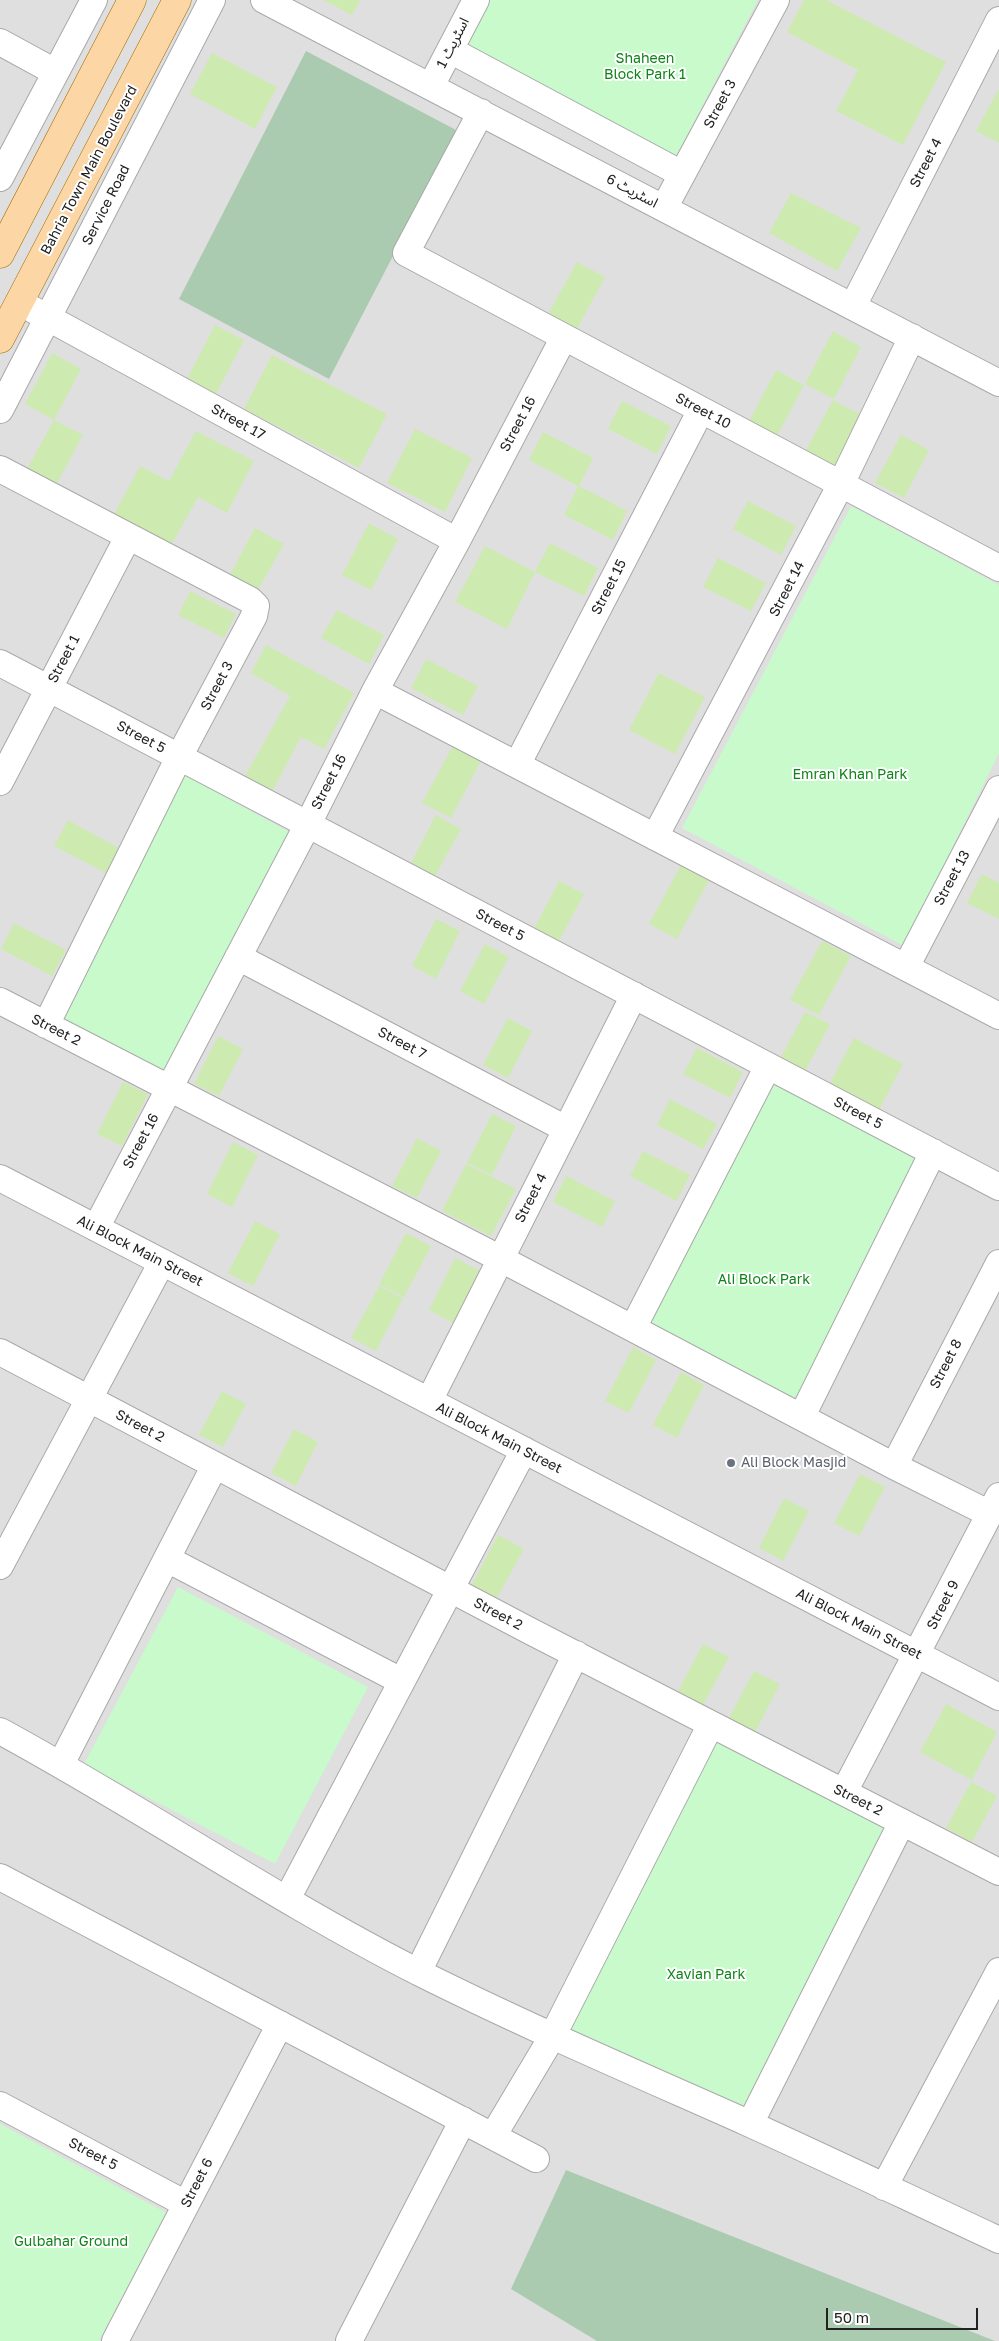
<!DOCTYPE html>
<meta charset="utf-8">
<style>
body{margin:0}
#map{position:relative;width:999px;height:2341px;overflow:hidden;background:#f2efe9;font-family:"Golos Text",sans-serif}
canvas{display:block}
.scale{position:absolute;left:826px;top:2308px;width:152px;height:22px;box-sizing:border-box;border:2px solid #222;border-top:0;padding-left:6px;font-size:15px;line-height:18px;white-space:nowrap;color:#222;-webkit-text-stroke:4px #fff;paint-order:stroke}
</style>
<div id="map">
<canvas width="999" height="2341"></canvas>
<div class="scale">50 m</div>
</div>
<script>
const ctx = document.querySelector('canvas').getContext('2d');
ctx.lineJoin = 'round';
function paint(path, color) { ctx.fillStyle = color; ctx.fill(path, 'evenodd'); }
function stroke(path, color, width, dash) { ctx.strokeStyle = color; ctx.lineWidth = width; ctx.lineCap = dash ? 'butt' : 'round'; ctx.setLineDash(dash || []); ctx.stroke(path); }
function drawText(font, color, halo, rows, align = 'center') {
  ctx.font = font + ' "Golos Text","Noto Sans Arabic",sans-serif'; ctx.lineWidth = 4; ctx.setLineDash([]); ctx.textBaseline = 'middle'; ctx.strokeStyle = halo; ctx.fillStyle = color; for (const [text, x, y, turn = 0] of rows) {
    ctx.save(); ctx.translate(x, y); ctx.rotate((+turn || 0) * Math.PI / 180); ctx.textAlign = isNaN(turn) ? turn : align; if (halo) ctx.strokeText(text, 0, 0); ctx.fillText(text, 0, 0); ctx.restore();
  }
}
paint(new Path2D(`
 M0,0H999V2341H0Z`), '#e0dfdf');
paint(new Path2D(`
 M323,0H360L352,15Z
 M804,0H826L946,62L903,145L836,111L858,70L787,32Z
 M212,53L277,87L255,129L190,94Z
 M998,90L999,91V143L976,131Z
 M791,193L861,228L837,271L769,233Z
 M577,262L605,277L577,329L548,314Z
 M215,325L244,340L216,394L187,379Z
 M833,331L861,347L834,399L805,384Z
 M52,353L81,369L54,420L83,435L55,487L26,471L54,420L25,404Z
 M272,355L387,414L359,468L244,409Z
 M776,370L804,385L777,436L749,421Z
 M833,400L861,415L834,467L805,452Z
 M622,401L671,426L657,454L608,429Z
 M415,429L472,458L445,512L387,483Z
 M196,431L254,461L227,513L198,497L169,549L112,518L140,466L169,481Z
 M543,432L593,458L579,486L627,511L613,540L564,515L578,486L529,460Z
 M901,435L929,450L904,498L875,483Z
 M748,501L796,526L781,555L733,529Z
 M369,523L398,539L371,590L342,575Z
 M255,528L284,544L255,595L227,580Z
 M550,543L598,568L584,596L535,572L507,629L455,602L485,546L535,572Z
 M718,558L766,583L751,611L703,587Z
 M190,591L236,614L224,638L178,615Z
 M337,610L384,635L369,664L321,638Z
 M266,645L354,693L324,749L301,737L272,792L244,778L290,696L251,673Z
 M426,659L478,686L463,715L411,688Z
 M659,673L705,697L675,754L629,730Z
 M454,744L482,759L451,818L422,803Z
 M436,815L461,829L435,876L411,863Z
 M68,820L119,848L106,873L54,846Z
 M681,865L709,880L677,939L649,924Z
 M982,874L999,883V919L967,903Z
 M559,881L584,894L558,942L534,929Z
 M436,919L460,931L436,979L412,966Z
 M14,923L66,950L52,976L1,949Z
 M822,941L851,956L819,1015L790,1000Z
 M485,944L509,957L484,1004L460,991Z
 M805,1012L830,1024L804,1073L780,1059Z
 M508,1018L532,1031L508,1078L483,1065Z
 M218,1036L243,1049L219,1096L194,1084Z
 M854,1038L903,1064L878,1112L829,1085Z
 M697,1048L743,1072L730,1098L683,1074Z
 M123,1082L148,1094L122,1146L97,1134Z
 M670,1099L717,1124L703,1149L657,1125Z
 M492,1114L516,1126L492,1175L467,1163Z
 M417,1138L441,1151L417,1198L392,1186Z
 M233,1142L258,1155L232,1207L207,1194Z
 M643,1151L690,1175L676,1201L630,1176Z
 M466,1164L516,1189L491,1236L442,1211Z
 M566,1176L615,1201L602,1227L553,1202Z
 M255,1221L280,1234L253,1286L228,1273Z
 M406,1233L431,1246L404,1297L379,1284Z
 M455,1258L480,1271L453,1323L429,1310Z
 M379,1286L403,1298L376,1351L351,1338Z
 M633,1347L656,1360L629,1413L605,1401Z
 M681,1372L704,1385L677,1438L653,1425Z
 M222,1391L246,1404L223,1447L199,1435Z
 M294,1429L318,1442L296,1486L271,1473Z
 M860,1474L885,1487L859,1536L834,1523Z
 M784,1498L809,1511L783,1561L759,1548Z
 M498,1535L524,1549L497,1598L472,1585Z
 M703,1644L729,1657L702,1707L677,1693Z
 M754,1671L780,1684L754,1734L728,1720Z
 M946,1704L997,1732L972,1780L920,1752Z
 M971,1782L997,1796L972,1842L946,1828Z`), '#cdebb0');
paint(new Path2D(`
 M306,51L458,131L329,379L179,299Z
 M566,2170L995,2341H597L511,2289Z`), '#aacbaf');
paint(new Path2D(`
 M490,0H758L675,158L465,50Z
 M851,506L999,585V753L904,946L682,828Z
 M181,773L293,834L166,1074L57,1017Z
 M773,1083L921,1158L797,1404L645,1322Z
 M178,1587L368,1687L275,1864L84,1764Z
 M714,1739L885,1826L748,2111L568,2034Z
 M0,2124L167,2213L99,2341H0Z`), '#c8facc');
const minor = new Path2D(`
 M264,0L999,383
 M0,42L55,72
 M450,50L682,174
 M431,86L476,0
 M481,112L406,253L999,568
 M0,178L94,0
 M664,208L776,0
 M19,302L457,541
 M853,306L999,20
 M0,410L212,0
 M0,469L250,600L256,606L254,616L179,757L46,1025
 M0,663L999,1187
 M375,691L999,1016
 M517,765L701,410
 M0,782L128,537
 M655,837L841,484L912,337
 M238,957L566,1129
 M906,967L999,789
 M0,1001L501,1259L894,1466L990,1514
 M0,1178L999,1697
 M96,1228L308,824L375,691L457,541L564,337
 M633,1328L768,1066
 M0,1352L530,1631L999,1872
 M429,1401L634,995
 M802,1416L933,1152
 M894,1466L999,1263
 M167,1559L401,1681
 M0,1566L162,1262
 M0,1731C142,1808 276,1900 420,1973C528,2027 638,2074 748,2123C832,2161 915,2201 999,2240
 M61,1764L215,1465
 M844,1792L999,1496
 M0,1877L536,2159
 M287,1899L524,1450
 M418,1972L576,1654
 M0,2105L186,2204
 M750,2124L902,1822
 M493,2136L552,2037L711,1724
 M884,2187L999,1971
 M115,2341L280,2024
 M349,2341L463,2120`);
const major = new Path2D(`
 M0,254L132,0
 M0,339L177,0`);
stroke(minor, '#a9a9a9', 28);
stroke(major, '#a06b00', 29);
stroke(minor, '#fff', 26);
stroke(major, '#fcd6a4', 28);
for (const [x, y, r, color] of [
 [731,1463,5,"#6b7280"]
]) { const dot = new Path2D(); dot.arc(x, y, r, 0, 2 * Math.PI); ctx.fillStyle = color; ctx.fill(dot); stroke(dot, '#fff', 2); }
drawText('14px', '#222', '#fff', [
 ["اسٹریٹ 1",453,43,-63],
 ["Street 3",720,104,-62],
 ["Street 4",926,163,-63],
 ["Bahria Town Main Boulevard",89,170,-62],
 ["اسٹریٹ 6",632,191,28],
 ["Service Road",106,205,-63],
 ["Street 10",703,411,28],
 ["Street 17",238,422,29],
 ["Street 16",518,424,-62],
 ["Street 15",609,587,-63],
 ["Street 14",787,589,-63],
 ["Street 1",64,659,-62],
 ["Street 3",217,686,-62],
 ["Street 5",141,737,28],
 ["Street 16",329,782,-63],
 ["Street 13",952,878,-62],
 ["Street 5",500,925,28],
 ["Street 2",56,1030,27],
 ["Street 7",402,1043,28],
 ["Street 5",858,1113,28],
 ["Street 16",141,1141,-62],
 ["Street 4",531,1198,-63],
 ["Ali Block Main Street",140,1251,27],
 ["Street 8",946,1364,-63],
 ["Street 2",140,1426,28],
 ["Ali Block Main Street",499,1438,27],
 ["Street 9",943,1605,-63],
 ["Street 2",498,1614,28],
 ["Ali Block Main Street",859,1624,27],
 ["Street 2",858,1800,27],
 ["Street 5",93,2154,28],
 ["Street 6",197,2183,-63]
]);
drawText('14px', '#0c8416', '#fff', [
 ["Shaheen",645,59],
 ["Block Park 1",645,75],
 ["Emran Khan Park",850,775],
 ["Ali Block Park",764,1280],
 ["Xavian Park",706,1975],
 ["Gulbahar Ground",71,2242]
]);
drawText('14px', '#5b616d', '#fff', [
 ["Ali Block Masjid",741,1463]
], 'left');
</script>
